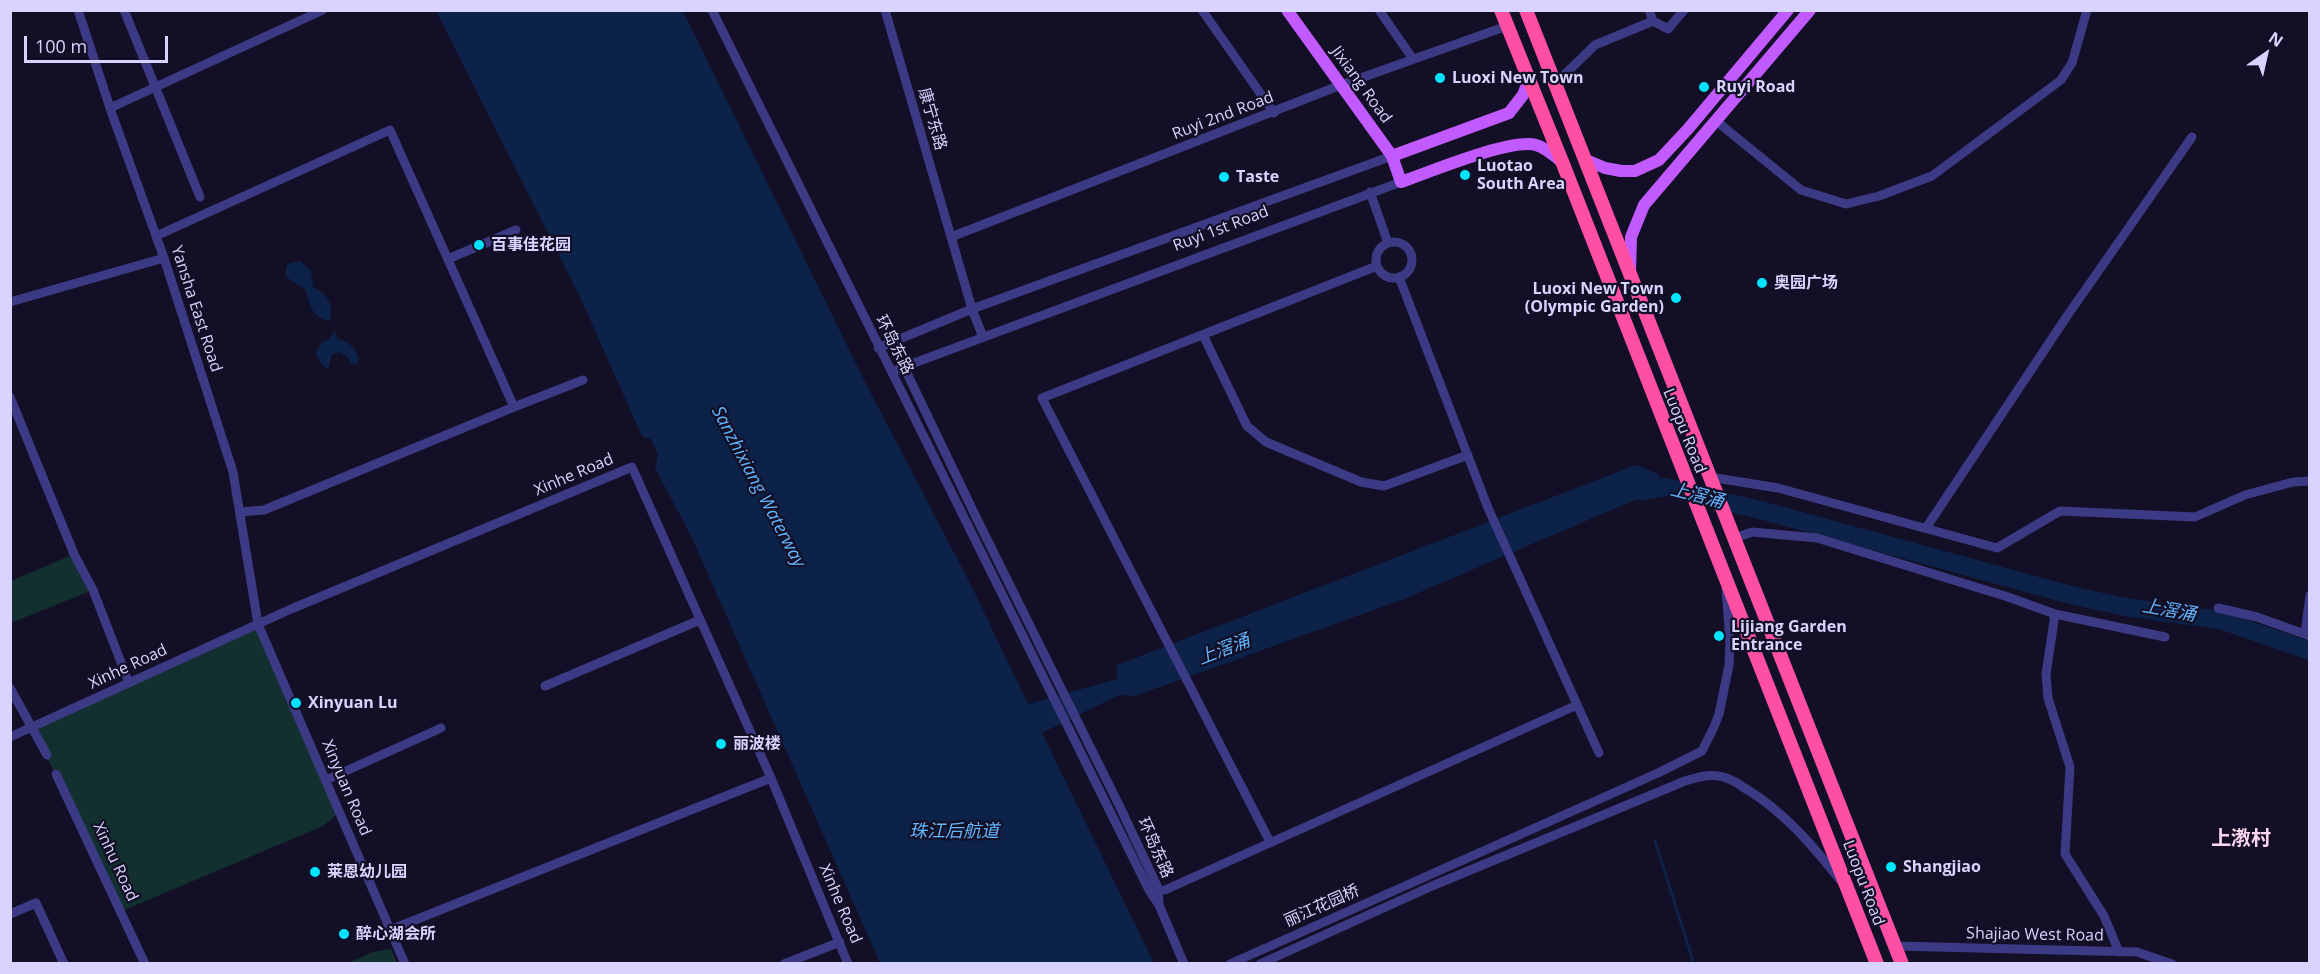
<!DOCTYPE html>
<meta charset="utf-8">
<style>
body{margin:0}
#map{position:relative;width:2320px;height:974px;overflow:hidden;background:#130f26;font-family:"Open Sans",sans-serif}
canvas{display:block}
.frame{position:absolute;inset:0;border:12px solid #d9d4ff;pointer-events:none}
.north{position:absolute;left:2236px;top:24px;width:60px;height:60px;-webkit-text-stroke:4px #130f26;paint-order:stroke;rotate:34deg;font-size:16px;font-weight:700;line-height:24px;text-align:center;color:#d9d4ff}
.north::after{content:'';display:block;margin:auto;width:21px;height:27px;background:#d9d4ff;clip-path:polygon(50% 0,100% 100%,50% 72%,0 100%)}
.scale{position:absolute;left:24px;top:36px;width:144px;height:27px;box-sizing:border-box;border:3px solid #d9d4ff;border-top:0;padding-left:8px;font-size:18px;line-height:21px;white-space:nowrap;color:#d9d4ff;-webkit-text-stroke:4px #130f26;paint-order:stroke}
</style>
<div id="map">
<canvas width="2320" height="974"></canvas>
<div class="frame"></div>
<div class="north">N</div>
<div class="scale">100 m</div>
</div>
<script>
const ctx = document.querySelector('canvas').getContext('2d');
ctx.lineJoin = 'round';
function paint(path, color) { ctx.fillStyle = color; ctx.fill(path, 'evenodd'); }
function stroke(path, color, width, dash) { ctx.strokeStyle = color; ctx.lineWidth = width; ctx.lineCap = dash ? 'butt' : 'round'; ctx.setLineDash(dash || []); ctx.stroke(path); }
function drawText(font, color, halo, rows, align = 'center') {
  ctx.font = font + ' "Open Sans","Noto Sans SC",sans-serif'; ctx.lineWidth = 4.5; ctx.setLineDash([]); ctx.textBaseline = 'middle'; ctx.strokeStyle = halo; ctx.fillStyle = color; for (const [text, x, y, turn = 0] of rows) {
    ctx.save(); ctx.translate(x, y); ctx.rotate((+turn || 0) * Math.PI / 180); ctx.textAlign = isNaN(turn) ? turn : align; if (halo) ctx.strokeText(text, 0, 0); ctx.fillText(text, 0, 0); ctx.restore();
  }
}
paint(new Path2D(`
 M74,554L93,590L11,623V581Z
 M257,625L336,815L323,826L122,911L32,727Z
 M391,949L397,963H348L373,952Z`), '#12302f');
paint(new Path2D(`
 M436,11H683L864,380L973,589L1028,704L1117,679V665L1636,465L1658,474L1665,487L1404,599L1135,696L1119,695L1042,733L1154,963H880L692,538L655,468L658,454L651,439L643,437L640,432L580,297Z
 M300,261L311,271L313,287C331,297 331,302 331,321C311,318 310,304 305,289L286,277V268L288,264Z
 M335,331L338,339C349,341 357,349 359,360L356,364H351L349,358L340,352L332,354L329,367L326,368L320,362L316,353L322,342L328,340Z`), '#0c2248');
stroke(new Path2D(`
 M1655,841L1694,964`), '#0c2248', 3);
stroke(new Path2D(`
 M1641,491L1665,487L1764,511L2067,594L2125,607L2220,620L2310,651`), '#0c2248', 18);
stroke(new Path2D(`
 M78,10L112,114L164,258L233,472L258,624L405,964
 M124,10L200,197
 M712,10L1149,890L1159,905L1184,964
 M885,10L972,309L983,337
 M1202,10L1274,113
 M1379,10L1413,59
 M1649,10L1653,21L1668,29L1684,10
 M1556,83L1595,45L1653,21
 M110,108L323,10
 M1715,120L1801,190L1846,204L1879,196L1932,176L2061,80L2072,63L2087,10
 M1370,192L1388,243
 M156,236L390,130L514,407L264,510L240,512
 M951,237L1341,85L1507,26
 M1376 260a18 18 0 1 1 36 0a18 18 0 1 1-36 0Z
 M448,259L516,230
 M1399,277L1488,508L1599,753
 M10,302L164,258
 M1203,335L1247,426L1266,442L1361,482L1384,486L1468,455
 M892,342L977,519L1120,807L1158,888L1159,905
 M878,348L972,309L1392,156
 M898,369L1401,182
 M10,397L74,554L93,590L129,683
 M514,407L583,380
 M1710,477L1778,488L1997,548L2060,511L2195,517L2245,495L2293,482L2310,481
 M1926,528L2065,319L2192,137
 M1735,538L1752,532L1817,538L2008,597L2055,614L2165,637
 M2218,608L2257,617L2310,636
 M2055,614L2046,674L2048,698L2070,767L2065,854L2104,916L2119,952
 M2305,634L2310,595
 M545,686L700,620
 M10,688L47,755
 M10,737L291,609L632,467L771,778L848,964
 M56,774L145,964
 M326,780L441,728
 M1270,842L1042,398L1377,266
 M1165,890L1577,705
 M10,914L36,903L64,964
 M390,930L771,778
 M1896,946L2137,952L2172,964
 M784,964L840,942
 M1230,964L1658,773L1702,751L1714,727L1719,714L1729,665L1730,644L1726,589
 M1260,964L1432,886L1685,781C1696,778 1707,774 1718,776C1727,777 1736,782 1743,787C1784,811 1812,845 1841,881`), '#3d3a85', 9);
stroke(new Path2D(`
 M1287,10L1392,156L1401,182C1429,172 1511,138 1536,145C1546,148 1555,156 1563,163
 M1392,156L1509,113L1523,95L1529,79
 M1586,160L1605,168L1621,171H1635L1659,160L1688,129L1788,10
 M1630,271L1631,237L1644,205L1810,10`), '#c25bff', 12);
stroke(new Path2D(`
 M1501,10L1563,164L1877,964
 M1526,10L1902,964`), '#ff4fa3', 14);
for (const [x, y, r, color] of [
 [1440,78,6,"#00e5ff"],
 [1704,87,6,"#00e5ff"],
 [1465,175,6,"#00e5ff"],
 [1224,177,6,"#00e5ff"],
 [479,245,6,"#00e5ff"],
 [1762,283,6,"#00e5ff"],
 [1676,298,6,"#00e5ff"],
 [1719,636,6,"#00e5ff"],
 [296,703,6,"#00e5ff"],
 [721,744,6,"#00e5ff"],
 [1891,867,6,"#00e5ff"],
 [315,872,6,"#00e5ff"],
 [344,934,6,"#00e5ff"]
]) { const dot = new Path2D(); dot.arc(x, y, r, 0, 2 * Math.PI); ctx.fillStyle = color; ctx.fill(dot); stroke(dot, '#130f26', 2); }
drawText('bold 16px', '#d9d4ff', '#130f26', [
 ["Luoxi New Town",1452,78],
 ["Ruyi Road",1716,87],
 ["Luotao",1477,166],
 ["South Area",1477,184],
 ["Taste",1236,177],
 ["百事佳花园",491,245],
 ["奥园广场",1774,283],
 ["Luoxi New Town",1664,289,"right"],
 ["(Olympic Garden)",1664,307,"right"],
 ["Lijiang Garden",1731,627],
 ["Entrance",1731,645],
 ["Xinyuan Lu",308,703],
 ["丽波楼",733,744],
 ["Shangjiao",1903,867],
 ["莱恩幼儿园",327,872],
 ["醉心湖会所",356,934]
], 'left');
drawText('16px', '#d9d4ff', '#130f26', [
 ["Jixiang Road",1361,85,54],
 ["Ruyi 2nd Road",1223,116,-21],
 ["康宁东路",932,119,74],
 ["Ruyi 1st Road",1221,229,-21],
 ["Yansha East Road",196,309,72],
 ["环岛东路",894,345,63],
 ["Luopu Road",1684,431,68],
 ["Xinhe Road",574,475,-23],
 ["Xinhe Road",128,667,-25],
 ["Xinyuan Road",346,788,67],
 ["环岛东路",1155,848,66],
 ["Xinhu Road",115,862,65],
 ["Luopu Road",1863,883,69],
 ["Xinhe Road",840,904,67],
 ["丽江花园桥",1322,906,-24],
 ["Shajiao West Road",2035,935,1]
]);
drawText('italic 18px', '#62b6ff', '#130f26', [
 ["Sanzhixiang Waterway",758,487,62],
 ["上滘涌",1697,496,14],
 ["上滘涌",2169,611,10],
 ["上滘涌",1224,650,-21],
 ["珠江后航道",954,832]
]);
drawText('bold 20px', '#ffd6f0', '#130f26', [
 ["上漖村",2241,839]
]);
</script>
